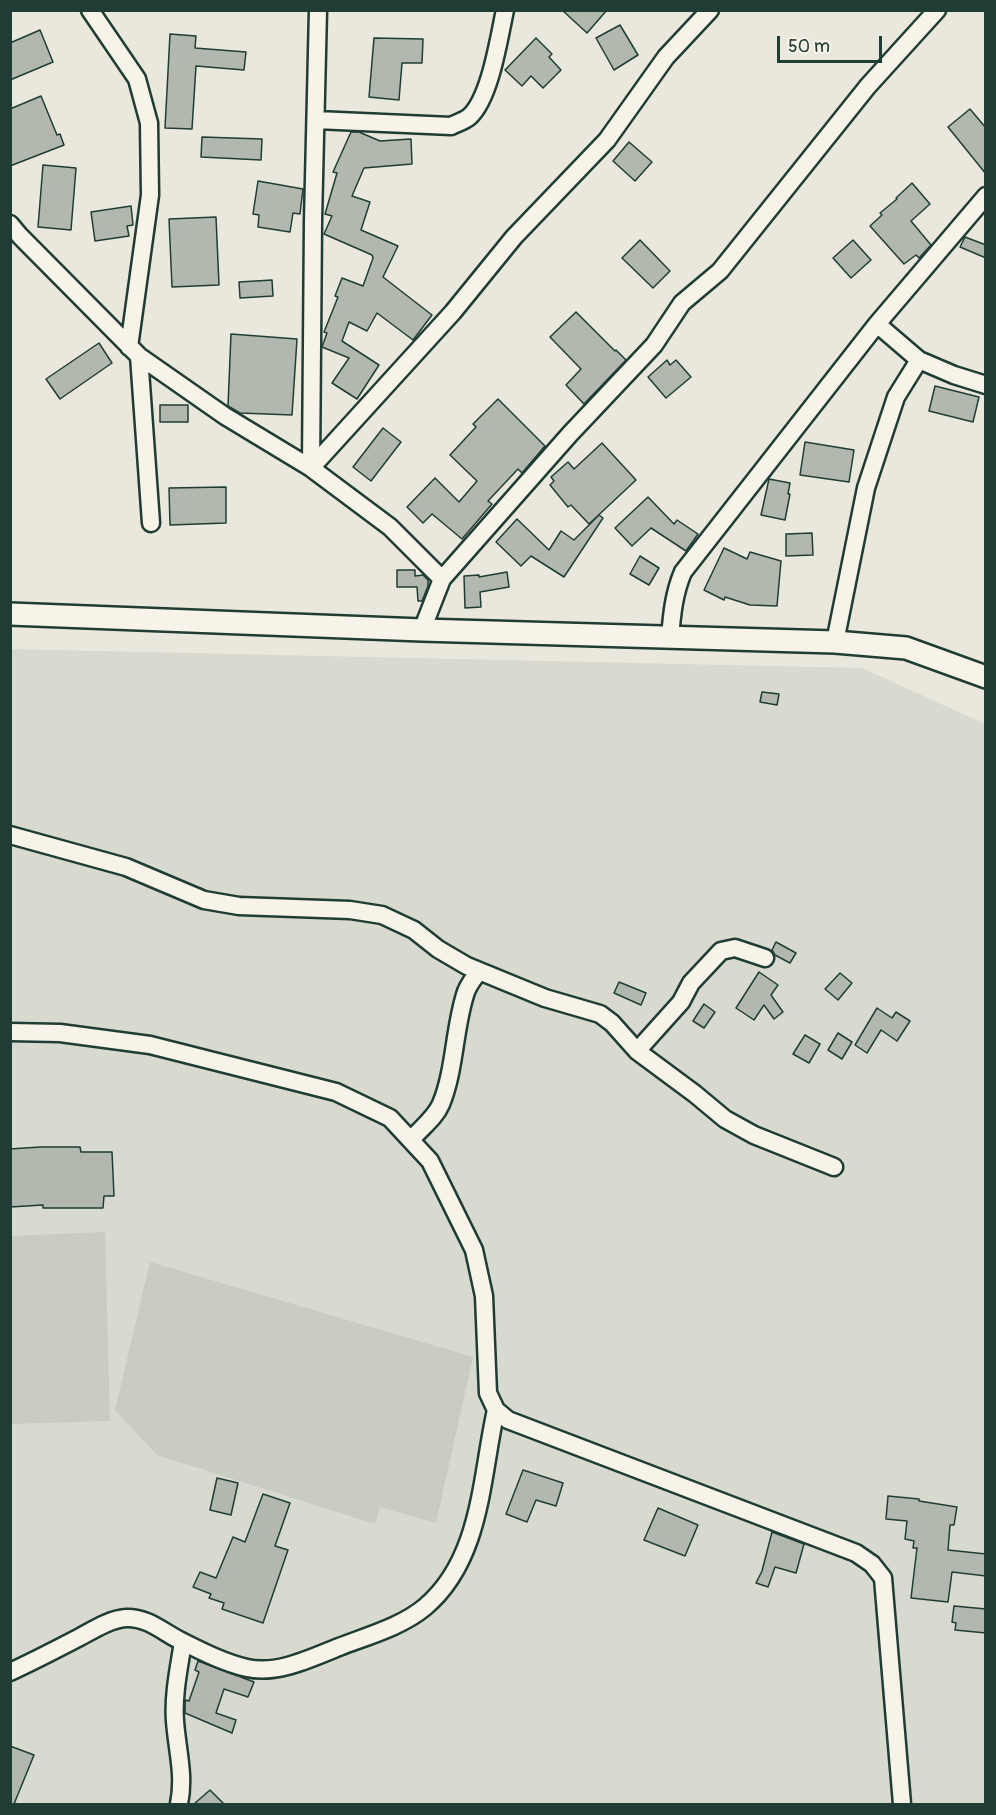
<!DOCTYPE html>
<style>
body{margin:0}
#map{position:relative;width:996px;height:1815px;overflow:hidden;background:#eae8dd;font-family:Pangolin,sans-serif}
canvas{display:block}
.frame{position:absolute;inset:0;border:12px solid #1f3d34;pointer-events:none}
.scale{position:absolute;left:777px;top:36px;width:105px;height:27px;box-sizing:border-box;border:3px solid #1f3d34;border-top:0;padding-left:8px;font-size:18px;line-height:21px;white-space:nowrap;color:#1f3d34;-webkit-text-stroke:4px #f7f3e8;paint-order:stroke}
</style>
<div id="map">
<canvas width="996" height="1815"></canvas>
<div class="frame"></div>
<div class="scale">50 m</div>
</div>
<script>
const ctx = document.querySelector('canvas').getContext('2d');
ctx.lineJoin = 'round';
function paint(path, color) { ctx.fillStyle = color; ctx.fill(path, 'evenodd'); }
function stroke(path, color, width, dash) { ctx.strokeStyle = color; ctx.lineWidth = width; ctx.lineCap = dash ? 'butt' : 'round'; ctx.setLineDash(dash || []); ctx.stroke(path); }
paint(new Path2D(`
 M11,649L862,668L985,724V1804H11Z`), '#d9dacf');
paint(new Path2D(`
 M105,1232L110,1421L11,1424V1236Z
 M150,1262L473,1357L436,1523L380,1507L375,1524L157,1455L115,1410Z`), '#c8ccc1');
const building = new Path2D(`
 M562,10H607L587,33Z
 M620,25L638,55L614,70L596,38Z
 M40,30L53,62L10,80V43Z
 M170,34L196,36L195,48L246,52L244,70L196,66L192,129L165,128Z
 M374,38L423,39L422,63H402L399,100L369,97Z
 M536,38L552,54L549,57L561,70L543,88L531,76L522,86L505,70Z
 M41,96L57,135L60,134L64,145L10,166V109Z
 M970,109L986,128V174L948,127Z
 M351,132H359L380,141L411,139L412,164L364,168L352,196L370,202L361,230L398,246L383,277L432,315L413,340L377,313L367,331L349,322L342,341L379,365L357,399L332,383L349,358L322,347L327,333L324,332L338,297L335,296L342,278L363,286L373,258L372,255L324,234L332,216L325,214L337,173L333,172Z
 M202,137L262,139L261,160L201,157Z
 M629,142L652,162L635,181L613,161Z
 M43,165L76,168L71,230L38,227Z
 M258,181L303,189L300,214L293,213L290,232L258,227L259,215L253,214Z
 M912,183L930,204L911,221L931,245L919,258L916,255L904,264L870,226L882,215L880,213L897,199L896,198Z
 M131,206L133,225L127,226L129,236L95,241L91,212Z
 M216,217L219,285L172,287L169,219Z
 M965,237L986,245V258L960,247Z
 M640,240L670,271L653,288L622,258Z
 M853,240L871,260L851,278L833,258Z
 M272,280L273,296L240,298L239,282Z
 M576,312L615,351L616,350L626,360L584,404L566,385L581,369L550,337Z
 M231,334L297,339L292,415L240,413L228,406Z
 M99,343L112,363L60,399L46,379Z
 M667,360L670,365L676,360L691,377L666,398L648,377Z
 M935,386L979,397L973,422L929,411Z
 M498,399L545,446L522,473L518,469L488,501L492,504L462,539L432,514L423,523L407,507L435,478L459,502L477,481L450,455L476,427L473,424Z
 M160,405H188V422H160Z
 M383,428L401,442L371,481L353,467Z
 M805,442L854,450L849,482L800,475Z
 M602,443L636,480L589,524L571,505L568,507L550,485L554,481L551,477L568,462L574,469Z
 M769,479L790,483L788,494H790L785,520L761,515Z
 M226,487V523L170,525L169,488Z
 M648,497L674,524L677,520L698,534L686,551L651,528L632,546L615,528Z
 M599,515L603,518L564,577L531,556L521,566L496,542L517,519L549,550L561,531L574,540Z
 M812,533L813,555L786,556V534Z
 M724,548L747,559L750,552L781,561L777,606L750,605L725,597L724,600L704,590Z
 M640,556L659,568L649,585L630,574Z
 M397,570H415V576L423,575L428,580V586L422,601H418L417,587H397Z
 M507,572L509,587L480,592L481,607L465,608L464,576L479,575V577Z
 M762,692L779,694L777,705L760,702Z
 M776,942L796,953L790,963L775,955L772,950Z
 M759,972L778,985L771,995L783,1012L774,1019L764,1005L754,1020L736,1008Z
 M840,973L852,983L838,1000L825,989Z
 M619,982L646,993L641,1005L614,993Z
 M704,1004L715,1012L704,1028L693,1021Z
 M877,1008L892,1018L896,1012L910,1021L897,1041L881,1030L867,1053L855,1045Z
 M838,1033L852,1042L842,1059L828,1050Z
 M805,1035L820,1044L809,1063L793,1054Z
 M40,1147H80L81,1152H112L114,1196H104L103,1208H43V1205L10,1207V1149Z
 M523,1470L563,1483L556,1506L536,1500L527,1522L506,1514Z
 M217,1478L238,1483L231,1515L210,1510Z
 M263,1494L290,1503L275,1546L288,1550L263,1623L222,1609L224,1603L209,1598L211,1594L193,1587L200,1572L216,1578L233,1537L245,1542Z
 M888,1496L919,1499V1501L957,1507L954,1525H950L948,1550L986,1554V1576L952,1572L948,1602L911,1598L917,1548H913L914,1541L905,1539L907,1521L886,1519Z
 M658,1508L698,1525L685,1556L644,1540Z
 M772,1532L804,1544L796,1573L775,1567L768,1587L756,1583L762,1571Z
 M954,1606L986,1609V1633L955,1630L956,1623L952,1622Z
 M198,1661L254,1682L248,1697L224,1689L216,1713L236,1720L232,1733L185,1713V1703L186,1700L189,1701L199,1672L195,1670Z
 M10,1746L34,1755L14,1804H10Z
 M210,1790L224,1804H194Z`);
paint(building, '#b2b8ae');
stroke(building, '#1f3d34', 1.5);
const minor = new Path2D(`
 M90,10L137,79L149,123L150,195L129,347
 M316,120L451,126C457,123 464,121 469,117C490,99 499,38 505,10
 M10,224L20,236L139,356L225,416L311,468L390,527L442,579
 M877,324L919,360L954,375L986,385
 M139,356L151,523
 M311,468L453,312L514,237L607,140L666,57L710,10
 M311,468L313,221L318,10
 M422,630L442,579L570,434L654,345L682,303L720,271L868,86L937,10
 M670,637C672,614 674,593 683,572L877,324L986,196
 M835,642L866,488L896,397L919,360
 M10,835L126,867L204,900L239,906L350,910L382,915L414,930L438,949L467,966L545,998L600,1014L612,1023L637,1051L695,1094L725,1119L754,1135L834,1167
 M10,1032L60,1033L150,1045L336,1092L390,1118L430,1161L474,1250L484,1296L488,1393L496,1410L508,1420L856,1553L872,1564L883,1578L902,1804
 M637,1051L681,1002L691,983L721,951L735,948L765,958
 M412,1139C422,1127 435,1118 441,1104C455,1070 454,1030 465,995C467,986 474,978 479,971
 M10,1672C34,1661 57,1649 80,1637C93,1630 110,1619 126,1618C148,1617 164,1633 183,1642C203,1652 225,1663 247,1668C277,1675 311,1658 339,1647C367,1636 401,1627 425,1607C482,1559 481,1476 496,1410
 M179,1804C185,1775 177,1750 175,1721C173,1695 179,1668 183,1642`);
const tertiary = new Path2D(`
 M10,614L422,630L835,642L906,648L986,677`);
stroke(minor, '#1f3d34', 21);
stroke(tertiary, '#1f3d34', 26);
stroke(minor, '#f7f3e8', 16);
stroke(tertiary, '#f7f3e8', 21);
</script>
